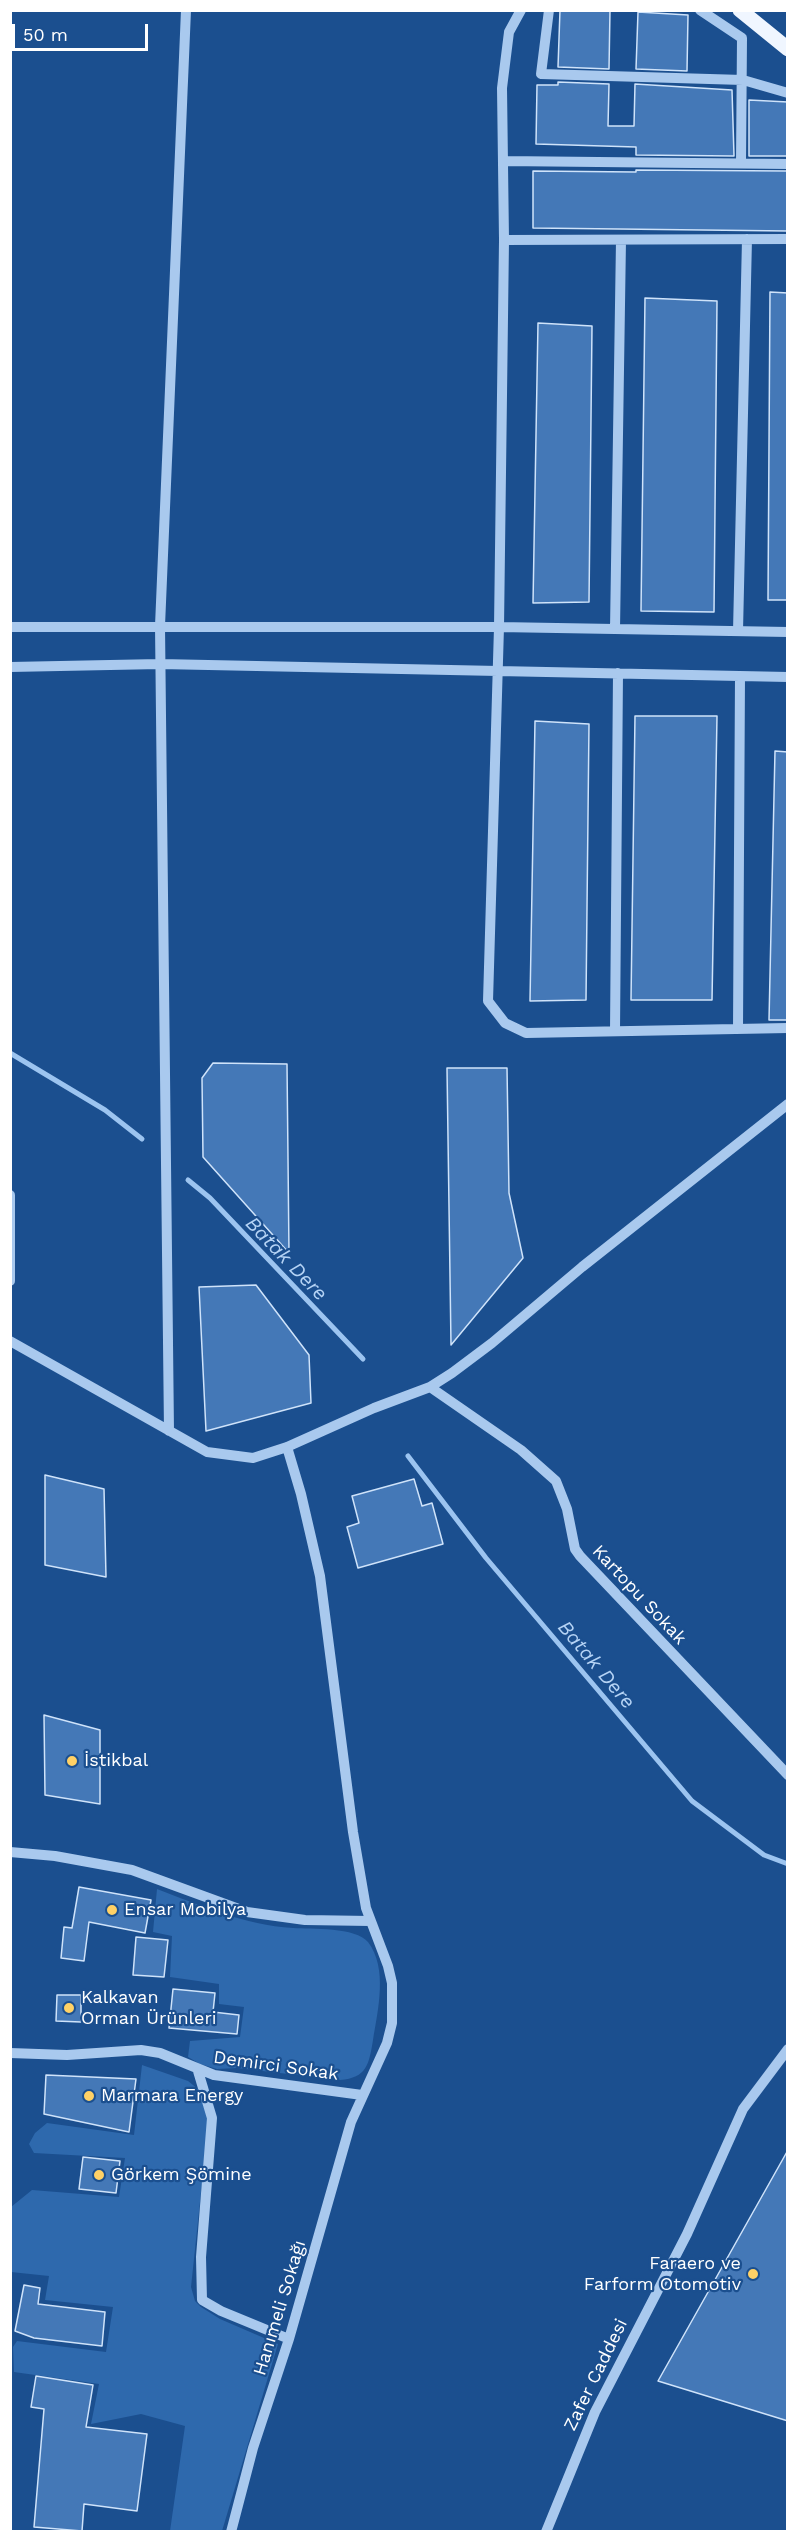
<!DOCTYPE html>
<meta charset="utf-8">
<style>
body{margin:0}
#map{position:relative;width:798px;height:2542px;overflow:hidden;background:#1b4f8f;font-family:"Work Sans",sans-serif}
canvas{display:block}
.frame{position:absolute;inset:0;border:12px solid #fff;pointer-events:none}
.scale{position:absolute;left:12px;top:24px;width:136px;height:27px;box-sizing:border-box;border:3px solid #fff;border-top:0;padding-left:8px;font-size:18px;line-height:21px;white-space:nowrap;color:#fff;-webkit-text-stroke:4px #1b4f8f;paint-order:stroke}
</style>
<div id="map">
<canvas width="798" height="2542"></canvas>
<div class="frame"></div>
<div class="scale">50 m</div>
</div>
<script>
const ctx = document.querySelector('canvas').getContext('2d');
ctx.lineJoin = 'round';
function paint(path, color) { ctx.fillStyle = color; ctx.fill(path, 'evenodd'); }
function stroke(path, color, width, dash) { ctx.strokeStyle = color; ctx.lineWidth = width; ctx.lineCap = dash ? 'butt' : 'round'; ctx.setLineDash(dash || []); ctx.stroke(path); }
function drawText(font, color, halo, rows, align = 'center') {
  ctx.font = font + ' "Work Sans",sans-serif'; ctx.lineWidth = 4.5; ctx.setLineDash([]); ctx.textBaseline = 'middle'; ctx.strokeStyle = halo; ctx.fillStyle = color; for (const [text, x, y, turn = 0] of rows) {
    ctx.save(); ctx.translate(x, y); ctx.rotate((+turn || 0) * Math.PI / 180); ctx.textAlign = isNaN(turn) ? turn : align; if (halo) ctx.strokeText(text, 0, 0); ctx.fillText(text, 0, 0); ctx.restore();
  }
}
paint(new Path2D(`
 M157,1889C202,1906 244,1925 293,1928C311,1929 356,1927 368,1942C388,1968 378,2010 373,2040C369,2064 367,2078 340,2080L237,2068L217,2069L200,2064L188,2057L190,2041L240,2037L244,2007L219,2004V1984L170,1977L172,1936L153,1932Z
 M142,2065L188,2081L198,2089L205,2103L208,2118L206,2145L191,2287L195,2301L201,2307L220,2319L278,2344L222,2531H170L185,2426L141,2414L91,2424L99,2384L14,2372L13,2347L17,2341L106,2352L113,2307L45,2300L49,2276L11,2272V2207L32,2190L119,2197L125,2158L34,2153L29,2144L35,2133L47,2123L134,2135Z`), '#2e69ad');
stroke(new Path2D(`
 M10,1053L105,1110L142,1139
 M188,1180L210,1198L363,1359
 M408,1456L486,1558L692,1801L764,1855L788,1864`), '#9cc4f0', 5);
const building = new Path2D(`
 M560,10H610L609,69L558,67Z
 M638,12L688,15L687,71L636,69Z
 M558,82L609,84L608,126H634L635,84L732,90L734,156L636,155V147L536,144L537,85H558Z
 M749,100L788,102V156H749Z
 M636,170L788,171V231L533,228V171L636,172Z
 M770,292L788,293V600H768Z
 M645,298L717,301L714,612L641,611Z
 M538,323L592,326L589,602L533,603Z
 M635,716H717L712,1000H631Z
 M535,721L589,724L586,1000L530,1001Z
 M775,751L788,752V1020H769Z
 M213,1063L287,1064L289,1253L203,1157L202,1078Z
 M447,1068H507L509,1193L523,1258L451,1345Z
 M256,1285L309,1355L311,1403L206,1431L199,1287Z
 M45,1475L104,1489L106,1577L45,1565Z
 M414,1479L422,1506L432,1503L443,1544L358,1568L347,1527L359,1523L352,1496Z
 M44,1715L100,1730V1804L45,1795Z
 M79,1887L151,1900L145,1933L89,1922L84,1961L61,1958L64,1927L72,1928Z
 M136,1937L168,1940L164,1977L133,1975Z
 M173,1989L215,1993L213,2012L239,2015L237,2034L169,2028Z
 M57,1995H81V2022L56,2021Z
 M46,2075L136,2079L129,2132L44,2114Z
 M788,2150V2421L658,2381Z
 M83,2157L120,2161L116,2193L79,2189Z
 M24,2285L40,2288L38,2304L105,2312L102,2346L34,2338L15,2331Z
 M36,2376L93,2385L86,2427L147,2434L137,2511L84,2504L82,2531L34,2527L44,2409L31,2407Z`);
paint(building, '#4478b7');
stroke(building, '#cfe3fa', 1.5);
stroke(new Path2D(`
 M549,10L541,74L743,80L788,93
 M700,10L742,38L741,162
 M503,161L788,164
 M788,239L504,240L499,627L488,1001L505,1023L526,1033L788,1028
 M504,240L502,88L509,32L521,10
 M10,627H499L788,632
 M615,629L621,240
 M738,631L747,239
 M10,667L160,664L788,677
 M738,1029L740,676
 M615,1031L618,673
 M10,1195V1281
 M10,1341L207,1452L253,1458L287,1447L374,1408L430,1387L452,1373L492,1343L582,1267L788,1104
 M430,1387L521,1450L556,1481L567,1509L575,1549L580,1556L788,1775
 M169,1431L160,626L186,10
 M10,1852L55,1856L132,1870L247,1912L305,1920L370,1921
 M10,2053L67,2055L141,2050L160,2053L214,2075L362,2095
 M198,2071L212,2118L201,2257L202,2300L221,2311L289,2339
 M231,2532L253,2448L289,2339L351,2122L387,2043L392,2023V1983L388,1966L366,1908L353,1832L320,1576L301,1494L287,1447
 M546,2532L595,2412L687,2234L743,2109L788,2049`), '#a9c9ee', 10);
stroke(new Path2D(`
 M740,10L788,49`), '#f0f6ff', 15);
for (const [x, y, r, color] of [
 [72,1761,6,"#ffd166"],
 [112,1910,6,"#ffd166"],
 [69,2008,6,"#ffd166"],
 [89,2096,6,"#ffd166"],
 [99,2175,6,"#ffd166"],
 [753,2274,6,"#ffd166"]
]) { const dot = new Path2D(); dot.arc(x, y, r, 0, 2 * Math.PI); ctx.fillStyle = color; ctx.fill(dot); stroke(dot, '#1b4f8f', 2); }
drawText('18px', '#fff', '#1b4f8f', [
 ["Kartopu Sokak",639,1595,47],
 ["Demirci Sokak",276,2066,8],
 ["Hanımeli Sokağı",280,2308,-73],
 ["Zafer Caddesi",596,2375,-64]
]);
drawText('18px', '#fff', '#1b4f8f', [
 ["İstikbal",84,1761],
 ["Ensar Mobilya",124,1910],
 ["Kalkavan",81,1998],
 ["Orman Ürünleri",81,2019],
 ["Marmara Energy",101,2096],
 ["Görkem Şömine",111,2175],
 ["Faraero ve",741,2264,"right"],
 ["Farform Otomotiv",741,2285,"right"]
], 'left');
drawText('italic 20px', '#b5d3f5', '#1b4f8f', [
 ["Batak Dere",286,1259,46],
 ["Batak Dere",596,1665,50]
]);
</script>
